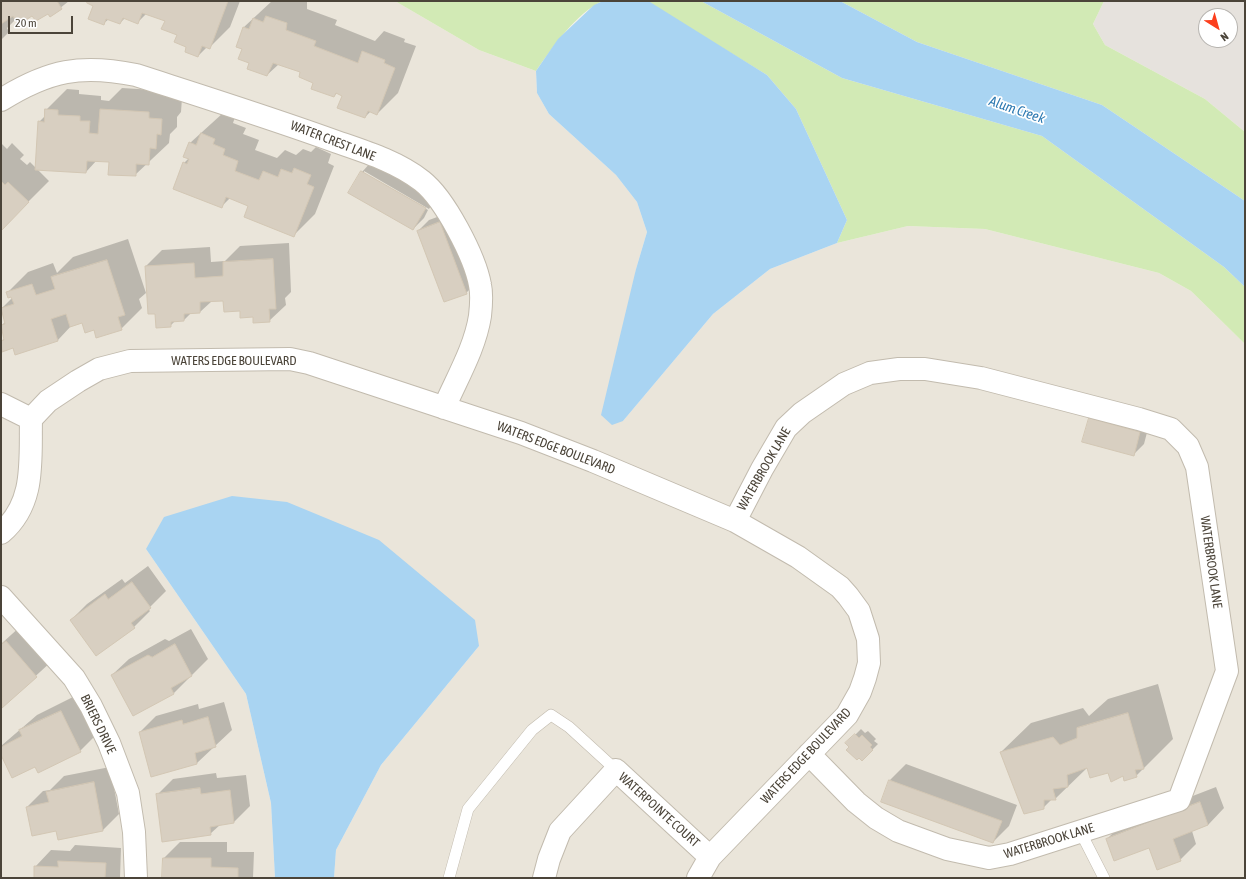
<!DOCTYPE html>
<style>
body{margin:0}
#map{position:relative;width:1246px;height:879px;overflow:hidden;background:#f6f3ec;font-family:"Asap Condensed",sans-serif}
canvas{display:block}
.frame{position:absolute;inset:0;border:2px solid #4b4439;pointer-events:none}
.north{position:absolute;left:1198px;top:8px;width:40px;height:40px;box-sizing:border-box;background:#fff;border:1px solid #b7b4b0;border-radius:50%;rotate:143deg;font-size:11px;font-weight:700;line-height:16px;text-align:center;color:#4b4439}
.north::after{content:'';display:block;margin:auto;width:14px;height:18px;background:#fc3f1d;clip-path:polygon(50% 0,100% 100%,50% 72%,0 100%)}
.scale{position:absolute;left:8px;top:16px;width:65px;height:18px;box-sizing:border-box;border:2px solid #4b4439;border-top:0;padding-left:5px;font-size:12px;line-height:14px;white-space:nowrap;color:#4b4439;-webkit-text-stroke:3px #fff;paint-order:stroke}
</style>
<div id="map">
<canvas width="1246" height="879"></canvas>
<div class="frame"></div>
<div class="north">N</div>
<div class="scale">20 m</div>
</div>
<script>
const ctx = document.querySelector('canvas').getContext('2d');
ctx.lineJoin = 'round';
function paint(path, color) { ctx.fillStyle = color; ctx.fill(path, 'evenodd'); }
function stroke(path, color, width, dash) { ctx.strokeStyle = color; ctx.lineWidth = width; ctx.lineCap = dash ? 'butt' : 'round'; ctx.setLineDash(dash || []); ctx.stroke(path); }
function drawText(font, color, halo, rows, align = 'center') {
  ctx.font = font + ' "Asap Condensed",sans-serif'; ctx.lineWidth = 3.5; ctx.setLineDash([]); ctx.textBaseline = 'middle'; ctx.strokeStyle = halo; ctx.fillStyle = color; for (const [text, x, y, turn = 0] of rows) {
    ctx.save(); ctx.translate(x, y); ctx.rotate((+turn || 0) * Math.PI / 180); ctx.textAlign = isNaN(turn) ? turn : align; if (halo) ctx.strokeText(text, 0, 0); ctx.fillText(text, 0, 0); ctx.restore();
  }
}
paint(new Path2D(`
 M1,1H395L479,50L536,71L537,93L549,114L616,175L637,202L647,232L636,269L623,421L713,314L770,269L837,243L908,226L985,229L1159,273L1191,291L1245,344V878H334L336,850L381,765L479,646L146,549L246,694L271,803L275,878H1Z`), '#eae5da');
paint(new Path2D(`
 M1104,1H1245V132L1205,99L1105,45L1093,24ZM1206,16H1230V40H1206Z`), '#e6e2dd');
paint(new Path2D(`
 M395,1H603C577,12 552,48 536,71L479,50Z
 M645,1H701L842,78L1042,136L1224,267L1245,287V344L1191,291L1159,273L985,229L908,226L837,243L847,220L796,109L767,75Z
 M840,1H1104L1093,24L1105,45L1205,99L1245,132V201L1102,105L917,42Z`), '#d2eab5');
paint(new Path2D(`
 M603,1L650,2L767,75L796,109L847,220L837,243L770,269L713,314L623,421L612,425L601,415L636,269L647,232L637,202L616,175L549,114L537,93L536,71L558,39L594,5Z
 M701,1H840L917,42L1102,105L1245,201V287L1224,267L1042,136L842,78Z
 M232,496L287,502L379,540L475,620L479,646L381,765L336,850L334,878H275L271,803L246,694L146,549L164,517Z`), '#a9d4f2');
paint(new Path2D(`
 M1,1H69L50,16L48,12L16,19L7,28L9,32L1,40Z
 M89,1H240L230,27L209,48L207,47L198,56L166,21L147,13L138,22L125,18L120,23L109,19L104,23L94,5Z
 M272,1L307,2V9L337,20L335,25L375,41L384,31L405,39L404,42L416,46L398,93L377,114L371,111L365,117L343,95L337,93L334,96L302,72L279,64L267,75L250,63L243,49L237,47L244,27Z
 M122,88L170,91L169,97L182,98L181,112L177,117V127L170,134L169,143L135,175L110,161L97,160L86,172L37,169L49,181L1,229V143L7,149L12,143L24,155L20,159L27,165L30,162L36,168L39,122L45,116L46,110L67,89L79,90V94L101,96V100L109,101Z
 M223,113L235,117L233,123L246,128L243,134L259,140L255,150L277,158L285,150L296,155L303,149L311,152L316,147L331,154L328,163L334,166L315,214L294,235L249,205L230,198L221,207L184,163L189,158L190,143Z
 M372,161L436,197L429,209L364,171V174L428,210L424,218L413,229L362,172Z
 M451,212L477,282L466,293L418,231L429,220Z
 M128,239L146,293L139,299L142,308L121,329H95L82,322L72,325L58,340L16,354L13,347L3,350L1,341L5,338L1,326L5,322L1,309L13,297L7,293L28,272L53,263L57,273L73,257Z
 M289,243L291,292L285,298L286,305L269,321L254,316L224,300L212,301L200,312L191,313L184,320L175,321L170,326L156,312L146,266L162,250L210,247L211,262L225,261L240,246Z
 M1101,408L1150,421L1144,444L1133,455L1090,419Z
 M148,566L166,591L148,609L150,611L134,627L71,620L87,604L122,579L125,583Z
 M22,625L53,660L2,707L1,644Z
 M191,629L208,659L174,693L134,714L112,675L129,659L165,639L169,641Z
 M1158,684L1173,739L1136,776L1124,775L1088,767L1055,799H1052L1043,808L1001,752L1031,723L1083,708L1089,716L1108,699Z
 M77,695L96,735L80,751L36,766L1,753V746L37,715Z
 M224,702L232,730L197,763L140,732L156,716L198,704L199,709Z
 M861,729L865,733L868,731L876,739L874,741L878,744L862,760L847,743Z
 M906,764L1017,805L1009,826L993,842L890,780Z
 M110,767L119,814L103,830L59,839L57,830L27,807L43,791L50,790L64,776Z
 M216,773L217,778L246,775L250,806L234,822L221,824L210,834L157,795L173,779Z
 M1216,787L1224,808L1208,825L1192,831L1196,844L1180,860L1149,846L1107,839L1123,823Z
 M180,842H227V852H254L253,878H163L164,858Z
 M75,845L121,848L120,878H35V867L51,850L70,851Z`), '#0003');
const building = new Path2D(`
 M1,1H57L62,9L50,17L48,14L36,21L32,16L18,25L13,16L1,24Z
 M88,1H228L210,49L202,46L198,57L185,52L186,47L174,42L177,35L161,29L165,21L142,13L138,24L123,18L120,24L106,19L104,25L88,19L93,6L87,3Z
 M266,16L287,23L286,30L316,41L314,46L358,63L362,51L385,60L384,63L395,68L377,115L368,111L365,118L337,108L342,96L336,93L334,97L311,89L313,83L299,77L300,72L273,63L267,76L247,69L249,63L238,59L242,49L236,47L243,27L249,29L253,18L263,22Z
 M45,109L58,110V115L80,116V121H90L89,133L98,134L100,109L149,112V118L162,119L161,135L157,134L156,149L150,148L149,165L136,164V176L108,175L109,162L87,161L86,173L35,170L38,121L44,122Z
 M201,133L215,139L213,144L225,149L223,155L238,161L235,171L259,180L263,171L278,177L281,169L292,173L294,168L311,175L307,184L314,187L294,237L244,217L248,206L226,197L222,208L173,189L183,162L187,164L189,159L183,157L189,142L196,145Z
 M361,171L426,208L413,230L348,193Z
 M1,181L5,185L8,182L29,202L1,231Z
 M440,222L467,294L444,302L417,231Z
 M273,259L276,309H269L270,322L253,323V317L240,318V311L224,312L223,301L200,302V313L184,314V321L171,322V327L156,328L155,314H148L145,266L194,263L195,278L223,276V262Z
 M107,260L125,315L118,317L122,330L96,338L94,330L85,333L82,323L70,327L66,314L51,319L58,341L15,355L13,348L2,352L1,341L4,340L1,325L5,324L1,308L14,304L11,297L8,298L6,292L32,284L36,295L55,289L51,277Z
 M1089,418L1140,432L1134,456L1082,442Z
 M132,582L151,608L131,623L135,628L96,656L70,620L105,594L108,599Z
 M6,641L37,677L2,708L1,645Z
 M175,644L192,676L171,688L174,694L133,716L111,675L148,655L152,657Z
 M61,711L81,752L38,773L35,767L12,778L1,755V747L22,736L19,730Z
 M1128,713L1144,769L1135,770L1137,777L1124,781L1123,776L1111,782L1108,773L1090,778L1087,768L1067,775L1068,787L1053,789L1056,800H1044V809L1024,814L1000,752L1053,737L1060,745L1077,738V728Z
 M208,717L216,747L195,753L197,764L151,777L139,732L182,720L183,724Z
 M855,734L859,738L862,735L872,745L870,747L873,750L862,761L859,758L857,760L846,750L849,747L845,743Z
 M889,780L1002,821L993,843L881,802Z
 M94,782L103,831L58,840L56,831L32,836L26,807L49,802L46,792Z
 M200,788L201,794L230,790L234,823L210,827L211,835L162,842L156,794Z
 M1200,802L1208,825L1173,839L1181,861L1157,870L1149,848L1114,861L1106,839Z
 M163,858H211V867L238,868V878H162Z
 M58,861L106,863L105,878H34V866L58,867Z`);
paint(building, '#d8cfc1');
stroke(building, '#d3c7b4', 1);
const service = new Path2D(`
 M1080,831L1104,878
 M449,878L468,809L532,730L551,715L569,727L616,770`);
const minor = new Path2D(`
 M1,100C49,70 81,64 136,75C204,97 271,118 337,142C366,152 398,162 422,181C445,199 475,257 480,285C482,294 481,307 480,316C475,348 457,378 444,408
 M1,404L31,419
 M735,521L762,469L786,428L802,413L844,384L870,373L899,369H925L981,378L1139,419L1171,429L1188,446L1197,467L1227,671L1179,800L1010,854L989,858L947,849L898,831L876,818L856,802L809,754
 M1,533C36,503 30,461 31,419L48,401L78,381L99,369L130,361L290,359L309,363L521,433L593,461L735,521L798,557L840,587L848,596L859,611L868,639L869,663L865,678L860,692L847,715L710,857L698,878
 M1,597L74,678L91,706L109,743L128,793L134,832L136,878
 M544,878L549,859L560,831L616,770L710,857`);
stroke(service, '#c2bbae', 12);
stroke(minor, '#c2bbae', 24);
stroke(service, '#fff', 11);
stroke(minor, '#fff', 22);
drawText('13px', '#4b4439', '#fff', [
 ["WATER CREST LANE",333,141,21],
 ["WATERS EDGE BOULEVARD",234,361],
 ["WATERS EDGE BOULEVARD",556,448,21],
 ["WATERBROOK LANE",764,469,-60],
 ["WATERBROOK LANE",1211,562,82],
 ["BRIERS DRIVE",98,724,64],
 ["WATERS EDGE BOULEVARD",806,756,-47],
 ["WATERPOINTE COURT",659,810,42],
 ["WATERBROOK LANE",1049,841,-17]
]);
drawText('italic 14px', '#2e7ab2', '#fff', [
 ["Alum Creek",1017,110,19]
]);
</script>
